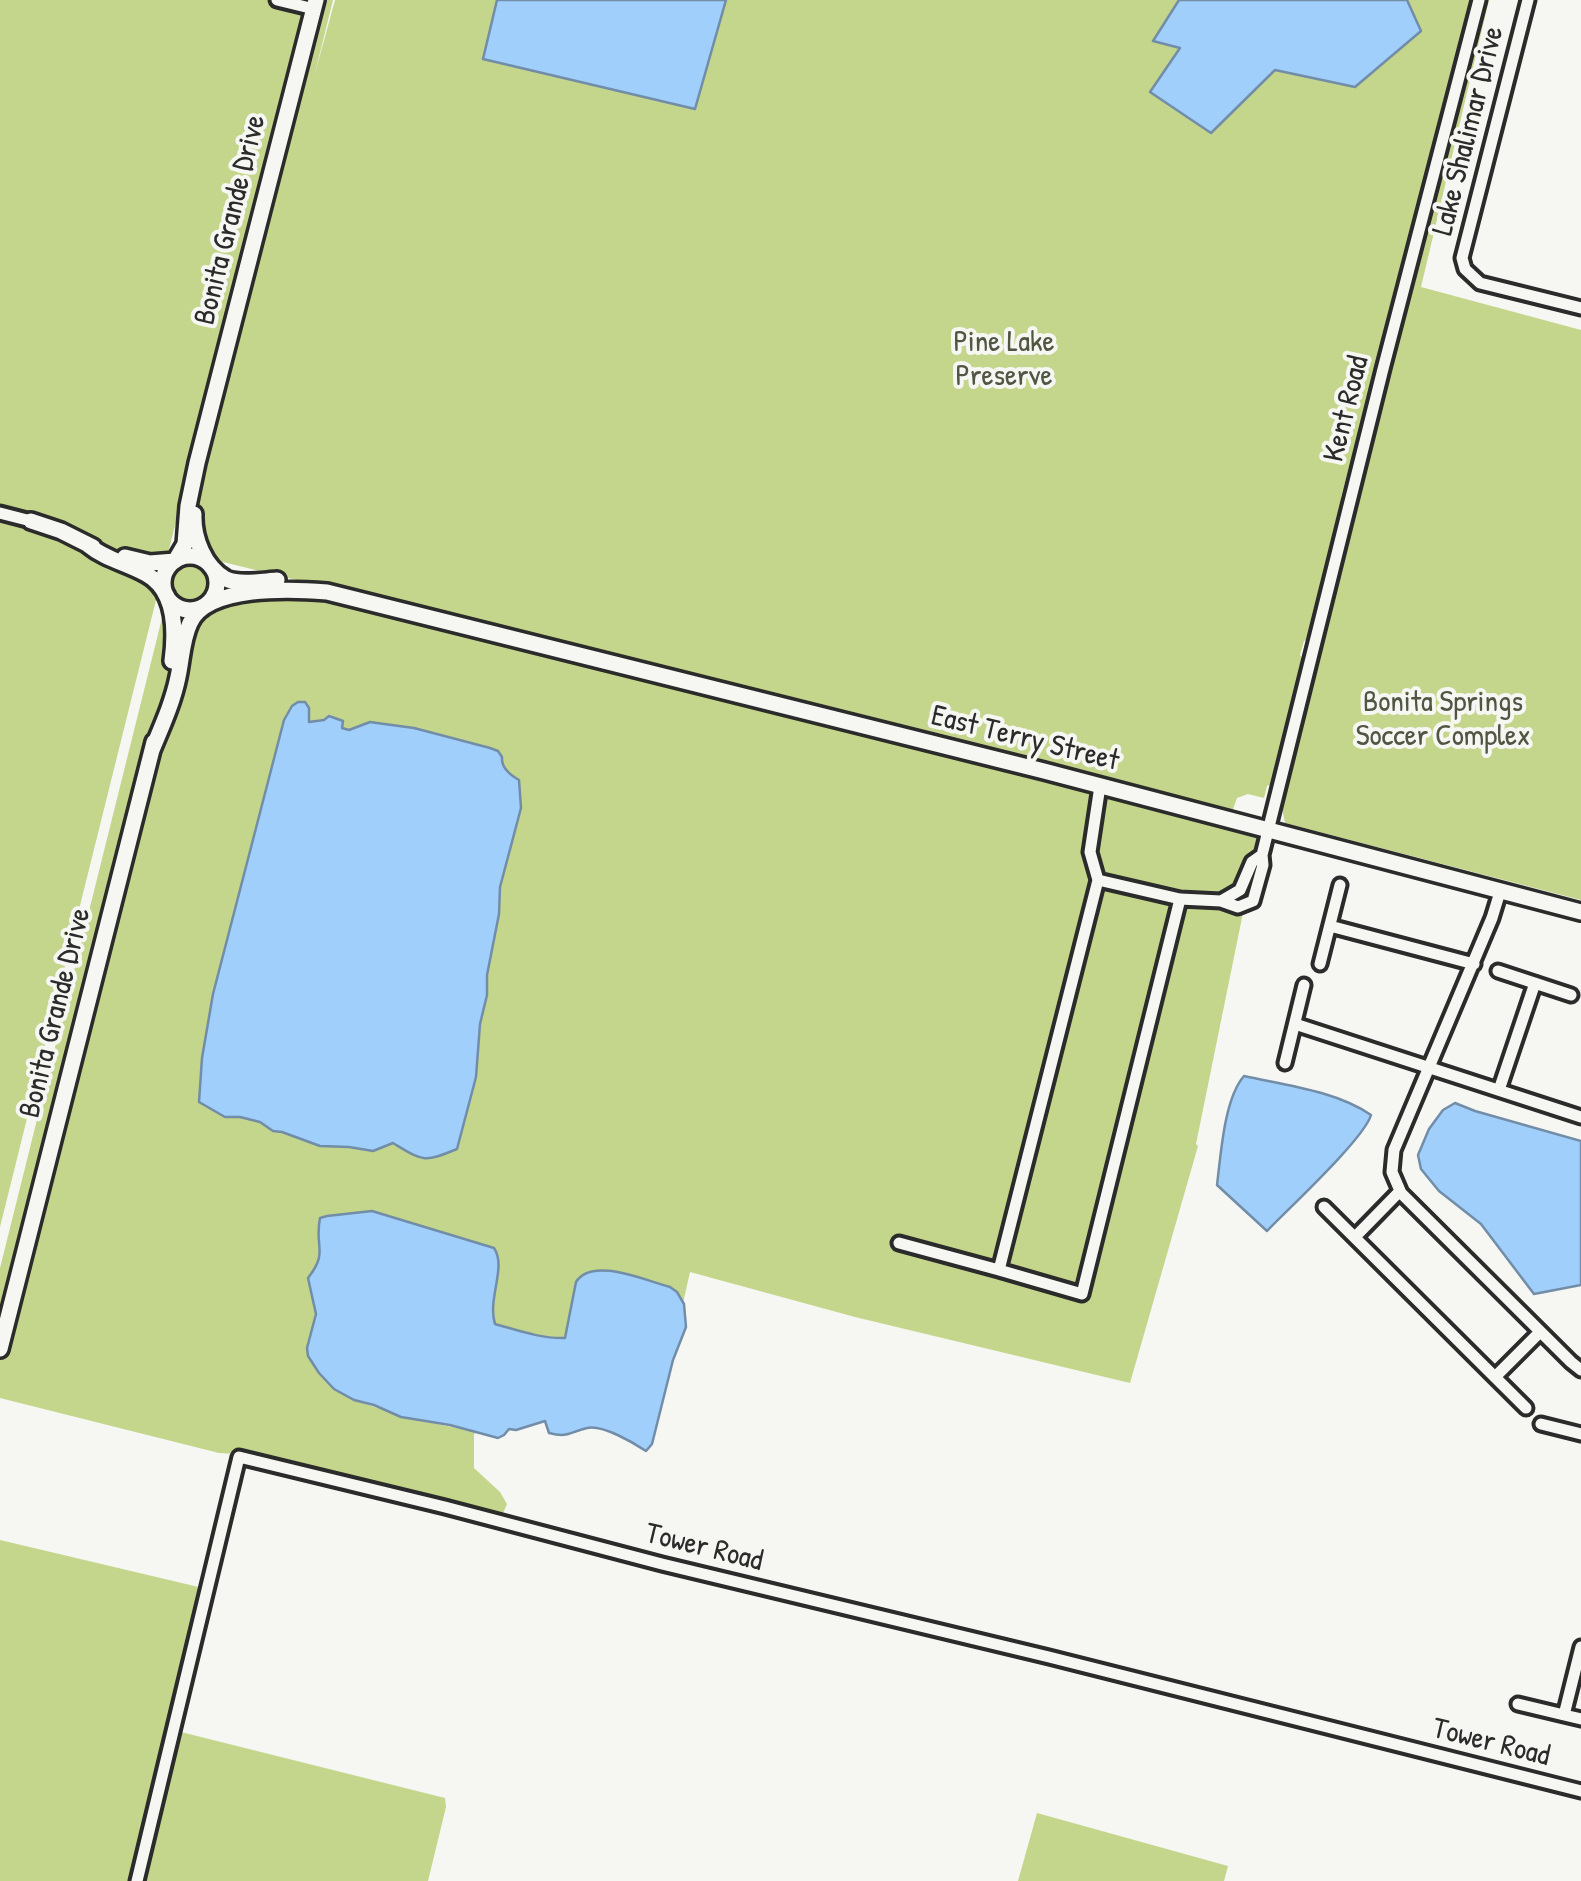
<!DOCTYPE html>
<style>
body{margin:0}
canvas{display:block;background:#f6f6f2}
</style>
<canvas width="1581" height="1881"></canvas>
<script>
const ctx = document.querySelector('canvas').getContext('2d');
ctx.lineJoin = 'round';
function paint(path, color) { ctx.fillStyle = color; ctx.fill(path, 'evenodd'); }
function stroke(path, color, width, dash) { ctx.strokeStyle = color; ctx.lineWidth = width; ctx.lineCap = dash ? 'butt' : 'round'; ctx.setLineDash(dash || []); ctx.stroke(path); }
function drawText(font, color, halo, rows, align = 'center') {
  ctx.font = font + ' "Patrick Hand",sans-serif'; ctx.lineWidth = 8; ctx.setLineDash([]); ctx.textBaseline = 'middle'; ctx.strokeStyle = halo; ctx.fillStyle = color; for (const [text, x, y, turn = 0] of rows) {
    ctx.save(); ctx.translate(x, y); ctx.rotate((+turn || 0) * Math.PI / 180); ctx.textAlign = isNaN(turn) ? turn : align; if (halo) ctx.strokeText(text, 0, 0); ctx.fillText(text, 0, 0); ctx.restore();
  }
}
paint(new Path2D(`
 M0,0H311L162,576L0,1227Z
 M321,0H333L314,77L335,0H1489L1421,287L1581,330V900L1285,823L1282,808L1319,646L1410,285L1403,295L1393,294L1384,330L1390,346L1367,439L1354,452L1349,467L1341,497L1346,509L1318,633L1304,641L1300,655L1306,665L1278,782L1267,786L1264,798L1248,794L1237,798L1231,815L599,654L178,551Z
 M176,562L620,670L1259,834L1196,1144L1198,1146L1130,1383L855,1317L690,1272L683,1303L677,1292L670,1287C633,1278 613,1261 576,1282L565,1338L543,1336L495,1324C487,1298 505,1272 494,1248L372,1211L327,1216C324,1221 320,1226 319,1231C315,1248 327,1256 312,1272L316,1314L307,1348L308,1356L319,1373L334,1389L354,1400L407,1418L477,1432L474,1434V1468L500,1492L507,1504L501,1518L237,1454L219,1453L0,1398V1268ZM298,702L308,715L309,722L336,718L342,721V728L349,730L370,722L377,723L414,728L476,744L519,781V815L500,887L499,914L487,975V995L480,1024L476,1077L451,1151C430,1165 411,1154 393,1143L373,1151L349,1147L320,1146L282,1132L273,1131L260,1122L240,1117L199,1087L213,994L284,721L292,706Z
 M0,1540L207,1589L169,1729L445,1798L446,1807L428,1881H0Z
 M1037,1813L1228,1866L1224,1881H1018Z`), '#c4d68b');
const water = new Path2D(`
 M497,0H726L695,109L483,59Z
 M1179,0H1407L1421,31L1355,87L1275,70L1211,133L1150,92L1180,48L1153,41Z
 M298,702H305L309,708V722L324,720L329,716L343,721L342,728L349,730L370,722L377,723L414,728L490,748L498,751L502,757C501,768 510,775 519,780L521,808L500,887L499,914L487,975V995L480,1024L476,1077L457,1149C423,1163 423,1161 393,1143L373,1151L349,1147L320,1146L282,1132L273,1131L260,1122L240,1117H225L199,1102L202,1058L213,994L284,720L292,706Z
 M1244,1076C1285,1085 1336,1091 1371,1115C1364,1139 1288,1209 1267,1231L1217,1185C1221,1154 1224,1099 1244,1076Z
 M1455,1103L1475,1111L1581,1141V1285L1534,1294L1481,1224L1439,1191L1421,1169L1418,1155L1429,1129L1443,1110Z
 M372,1211L494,1248C507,1267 487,1299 495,1324C517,1330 542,1339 565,1338L576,1282C592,1256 646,1281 670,1287L677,1292L684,1304L686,1327L673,1360L652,1444L646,1451C634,1443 602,1424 587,1428C569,1432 569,1438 549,1433L545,1421L516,1430L509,1429L504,1435L498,1438L450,1425L401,1417L374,1405L354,1400L334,1389L319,1373L308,1356L307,1348L316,1314L308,1278C329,1251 314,1248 320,1218L327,1216Z`);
paint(water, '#a1cffc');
stroke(water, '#728da8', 2.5);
const street = new Path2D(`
 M277,0L314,9
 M1528,0L1462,258L1465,269L1480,283L1581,308
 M0,513L31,521
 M1100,786L1090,852L1098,880L1180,899L1221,901L1240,890L1252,862L1262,855L1383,369L1479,0
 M1098,880L999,1270L1082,1294L1180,899
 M1500,892L1492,918L1394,1150L1392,1172L1401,1193L1571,1362L1581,1370
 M1221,901L1238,907L1253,901L1263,865L1262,855
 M1330,926L1474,964
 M1320,964L1340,885
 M1498,971L1571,995
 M1295,1024L1581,1117
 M1285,1063L1304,985
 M1499,1090L1535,983
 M1324,1207L1526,1408
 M1355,1237L1400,1191
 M899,1243L999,1270
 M1495,1377L1540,1332
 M1541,1424L1581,1434
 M1518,1704L1564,1715L1581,1647
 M1564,1715L1581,1719
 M137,1881L239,1457L445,1507L662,1564L1049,1657L1581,1791`);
const secondary = new Path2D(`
 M194,514C193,537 204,567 226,579C240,585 262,581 277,580
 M31,521L61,531L93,547
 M88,545C105,559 126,563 146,574C176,590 176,631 172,661
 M163 583a27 27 0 1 1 54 0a27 27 0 1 1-54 0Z
 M125,557L150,563L175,561L185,544L188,506L197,463L316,0
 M152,750C162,726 173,702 178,677C182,659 182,640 190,623C207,585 292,589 327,592L1044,771L1581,912
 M0,1349L154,742`);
stroke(street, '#2b2b2b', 19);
stroke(secondary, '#2b2b2b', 22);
stroke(street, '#f6f6f2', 11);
stroke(secondary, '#f6f6f2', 15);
drawText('30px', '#2b2b2b', '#f6f6f2', [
 ["Lake Shalimar Drive",1469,131,-76],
 ["Bonita Grande Drive",231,220,-76],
 ["Kent Road",1347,409,-76],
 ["East Terry Street",1025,739,14],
 ["Bonita Grande Drive",56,1013,-76],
 ["Tower Road",704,1548,14],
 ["Tower Road",1491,1743,14]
]);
drawText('30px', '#515643', '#f6f6f2', [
 ["Pine Lake",1004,343],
 ["Preserve",1004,377],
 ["Bonita Springs",1443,703],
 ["Soccer Complex",1443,737]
]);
</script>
